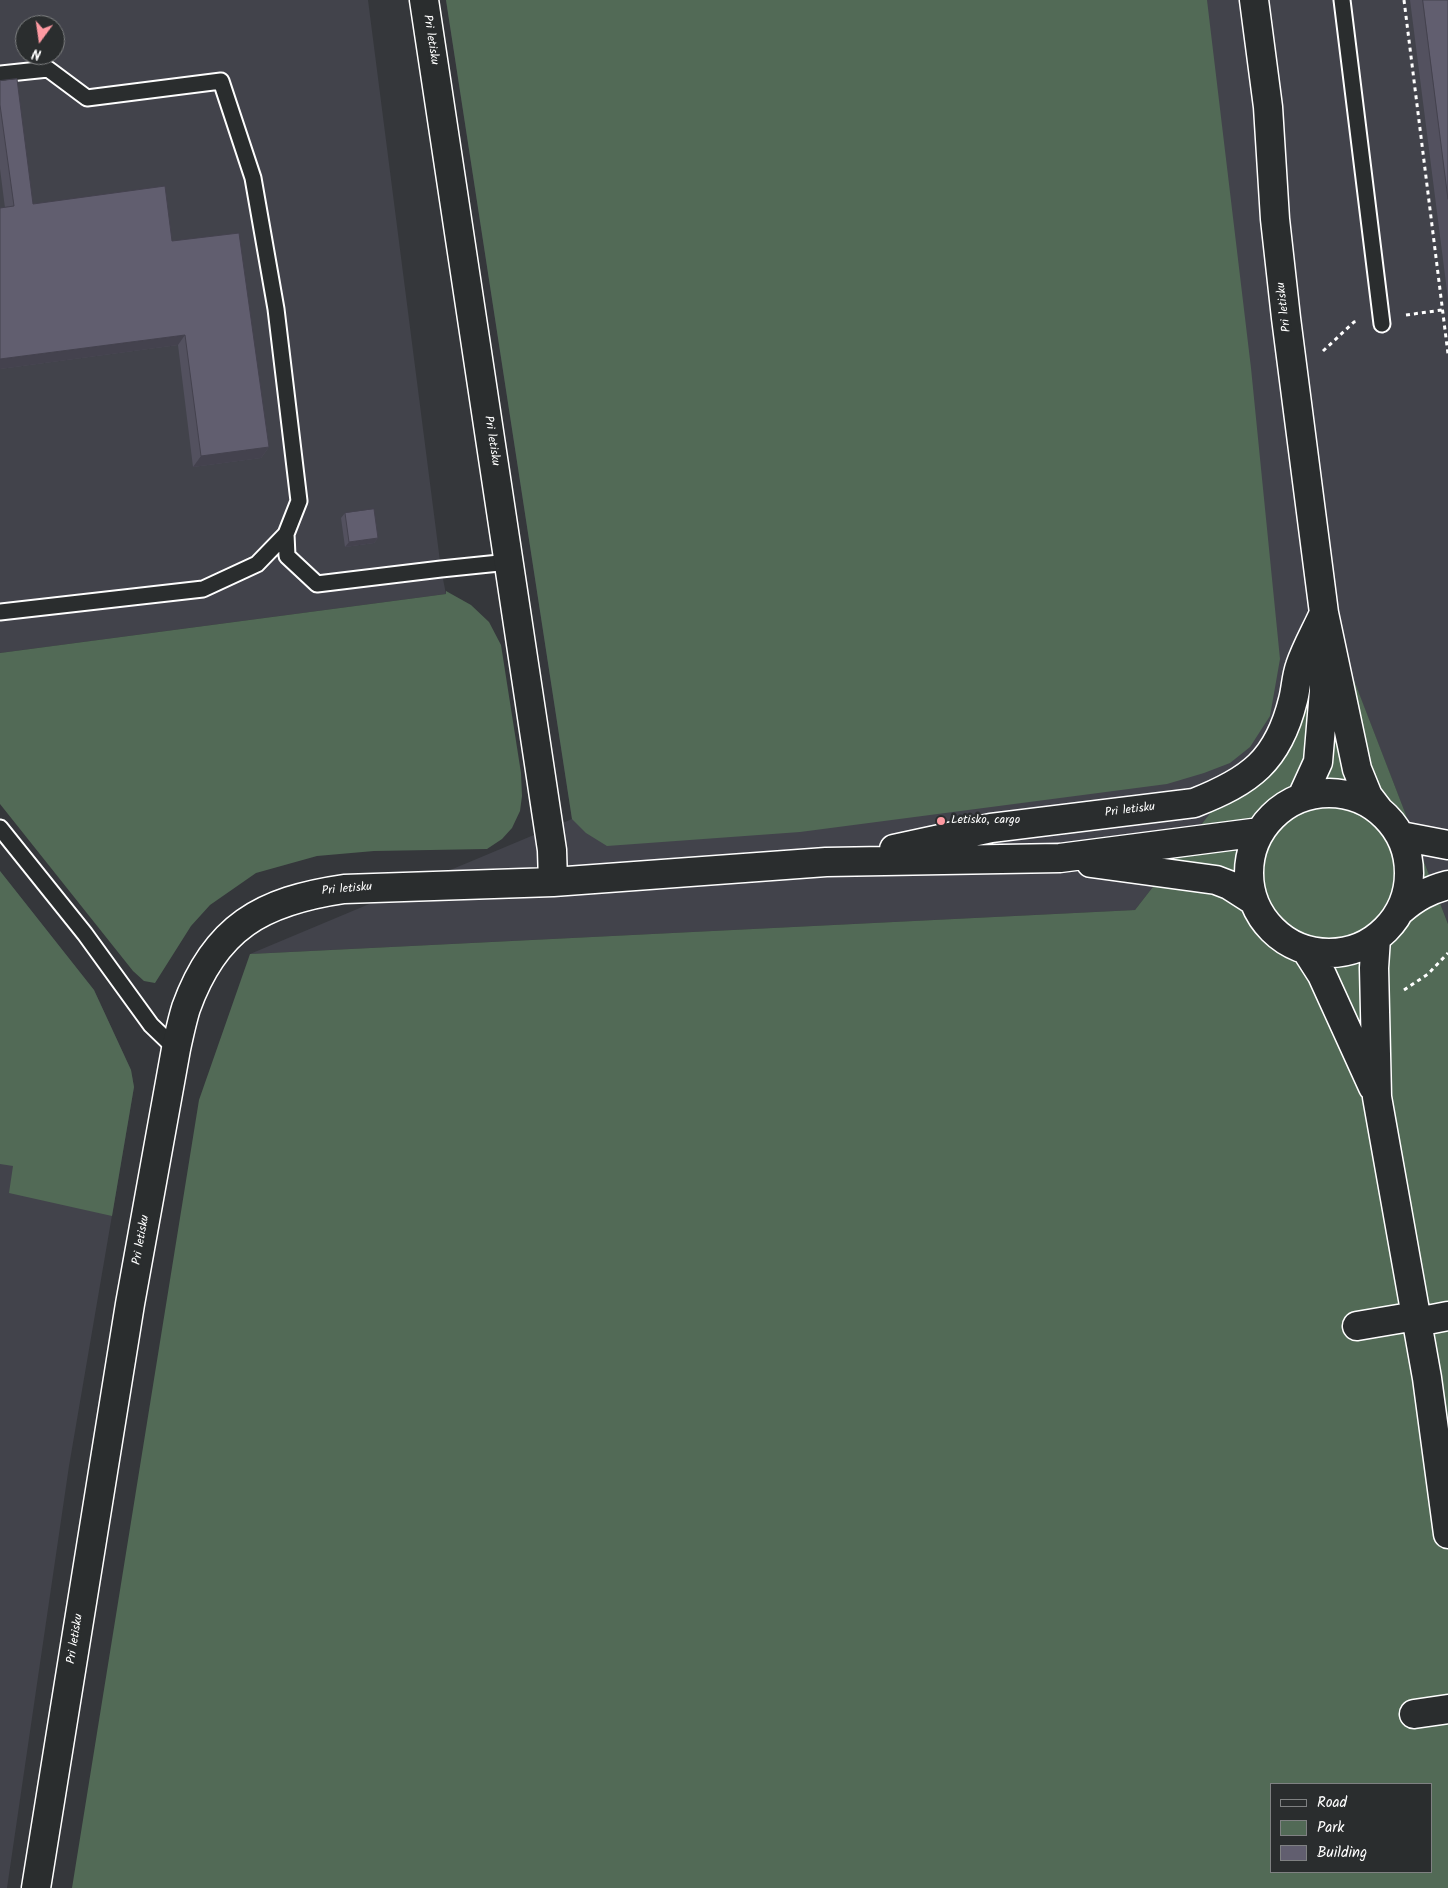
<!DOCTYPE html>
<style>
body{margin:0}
#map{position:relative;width:1448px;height:1888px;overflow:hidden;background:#35373b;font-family:Kalam,sans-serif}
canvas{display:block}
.legend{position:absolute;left:1270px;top:1783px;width:162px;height:90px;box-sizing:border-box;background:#2a2d2e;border:1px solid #7f8182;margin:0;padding:6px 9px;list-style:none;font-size:15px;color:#fff}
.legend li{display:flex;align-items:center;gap:10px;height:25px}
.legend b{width:25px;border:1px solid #7f8182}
.north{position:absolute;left:15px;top:15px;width:50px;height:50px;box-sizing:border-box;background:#2a2d2e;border:1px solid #7f8182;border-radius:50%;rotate:194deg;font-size:14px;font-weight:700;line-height:20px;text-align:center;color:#fff}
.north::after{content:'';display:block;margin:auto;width:18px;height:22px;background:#ff9aa2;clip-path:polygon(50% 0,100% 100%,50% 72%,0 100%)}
</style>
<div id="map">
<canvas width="1448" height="1888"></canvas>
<ul class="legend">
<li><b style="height:6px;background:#2a2d2e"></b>Road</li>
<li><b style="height:14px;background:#526a56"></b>Park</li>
<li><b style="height:14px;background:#615e6f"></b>Building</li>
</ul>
<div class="north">N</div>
</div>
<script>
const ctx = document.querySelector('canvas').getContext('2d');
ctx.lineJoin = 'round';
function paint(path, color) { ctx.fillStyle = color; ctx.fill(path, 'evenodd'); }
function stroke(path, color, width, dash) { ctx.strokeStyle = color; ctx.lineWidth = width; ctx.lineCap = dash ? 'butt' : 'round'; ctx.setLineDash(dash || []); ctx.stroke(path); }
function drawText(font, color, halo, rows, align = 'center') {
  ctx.font = font + ' Kalam,sans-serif'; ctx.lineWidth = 5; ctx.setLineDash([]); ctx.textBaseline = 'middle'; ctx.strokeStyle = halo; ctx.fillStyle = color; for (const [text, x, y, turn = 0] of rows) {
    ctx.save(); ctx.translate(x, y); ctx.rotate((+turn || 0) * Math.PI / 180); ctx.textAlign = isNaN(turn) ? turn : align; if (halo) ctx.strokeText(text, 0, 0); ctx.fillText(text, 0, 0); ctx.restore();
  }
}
paint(new Path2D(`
 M0,0H368L441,569L446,594L0,653ZM25,25H55V55H25Z
 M446,0H1448V924L1330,619L1263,745L1135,910L250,954L572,819Z
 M0,871L94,990L131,1070L134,1087L69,1466L7,1888H0Z`), '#42434b');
paint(new Path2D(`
 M446,0H1207L1251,368L1280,659L1270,716L1250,747L1230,763L1204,773L1167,784L800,832L607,846L586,833L572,819Z
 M446,591L471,605L489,622L501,645L521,773L522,796L520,811L512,828L502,839L487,849L374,851L317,856L256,873L210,905L191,926L155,983L144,981L133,971L0,804V653L446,594Z
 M1330,618L1448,924V1888H72L199,1100L250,954L1135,910L1263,745ZM1272,1784H1432V1872H1272Z
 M0,871L94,990L131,1070L134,1087L112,1216L9,1193L13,1166L0,1164Z`), '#526a56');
const lane = new Path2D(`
 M1342,0L1382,324
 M0,74L48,69L87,98L221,81L253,178L276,309L299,501L286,534L257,564L203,589L0,612
 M286,534L287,556L317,584L441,569L509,562
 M0,828L85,934L151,1025L176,1049`);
const street = new Path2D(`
 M424,0L552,850L553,882
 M1254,0L1268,107L1275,219L1286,318L1324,613L1357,769L1368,796L1378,809
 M1249 873a80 80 0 1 1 160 0a80 80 0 1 1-160 0Z
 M1302,797L1318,762L1324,691V665
 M1401,836L1448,845
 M894,849L991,828L1194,803C1250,781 1278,761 1293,700C1296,689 1296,677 1300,666C1306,648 1316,631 1324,613
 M1091,863L1216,880L1229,885L1254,901
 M1401,910C1416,897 1429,890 1448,885
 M1376,938L1374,968L1377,1097L1427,1378L1448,1534
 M1306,950L1322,975L1373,1087
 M1417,1322L1448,1316
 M1357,1326L1416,1316
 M1414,1714L1448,1709
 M36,1888L130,1304L176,1049C179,1035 182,1021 186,1008C215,927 262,901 344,889L553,882L826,862L1060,858L1260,832`);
stroke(lane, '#fff', 19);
stroke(street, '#fff', 31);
stroke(new Path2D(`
 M1404,0L1448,354
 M1406,315L1442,310
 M1323,351L1354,322L1358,321
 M1404,990L1428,974L1448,953`), '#fff', 3, [4, 4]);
stroke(lane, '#2a2d2e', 15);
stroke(street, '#2a2d2e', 28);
paint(new Path2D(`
 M1410,0H1448V299Z
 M0,81L33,204L172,241L269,447L261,458L193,467L178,345L0,369V208H5L0,169Z
 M345,513L378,538L374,543L345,547L341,518Z`), '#53515f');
paint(new Path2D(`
 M185,335L178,345L0,369V359Z
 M269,447L261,458L193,467L201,456Z
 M378,538L374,543L345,547L349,542Z`), '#44424e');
const building = new Path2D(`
 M1423,0H1448V199Z
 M17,79L33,204L165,186L172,241L239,233L269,447L201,456L185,335L0,359V208L14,206L0,105V81Z
 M374,509L378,538L349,542L345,513Z`);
paint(building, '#615e6f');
stroke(building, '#44424e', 1);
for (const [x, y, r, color] of [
 [941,821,5,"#ff9aa2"]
]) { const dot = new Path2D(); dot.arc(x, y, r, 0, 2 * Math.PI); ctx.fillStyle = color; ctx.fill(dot); stroke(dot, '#2a2d2e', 2); }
drawText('12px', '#fff', '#2a2d2e', [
 ["Pri letisku",430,40,81],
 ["Pri letisku",1285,307,-97],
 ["Pri letisku",491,441,81],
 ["Pri letisku",1130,811,-7],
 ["Pri letisku",347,890,-5],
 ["Pri letisku",142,1240,-80],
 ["Pri letisku",76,1639,-81]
]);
drawText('12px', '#fff', '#2a2d2e', [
 ["Letisko, cargo",951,821]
], 'left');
</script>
